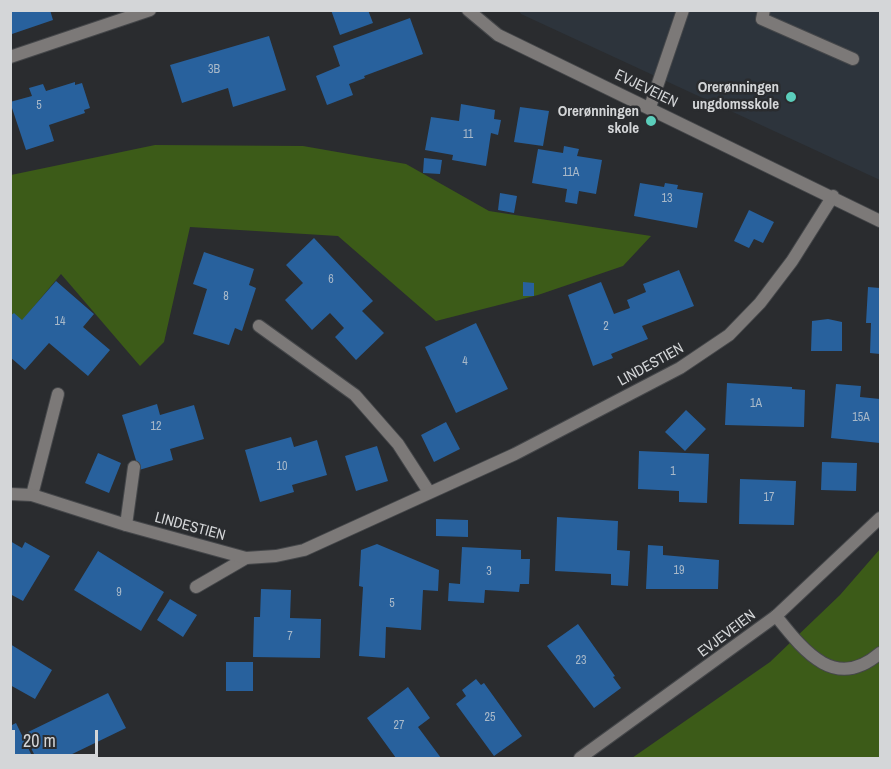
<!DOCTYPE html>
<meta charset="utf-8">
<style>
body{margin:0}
#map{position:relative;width:891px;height:769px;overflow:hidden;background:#2a2c2f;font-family:"Archivo Narrow",sans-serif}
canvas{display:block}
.frame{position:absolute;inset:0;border:12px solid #d4d6d8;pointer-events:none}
.scale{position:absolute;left:12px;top:730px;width:86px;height:27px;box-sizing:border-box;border:3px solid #d4d6d8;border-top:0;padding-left:8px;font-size:18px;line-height:21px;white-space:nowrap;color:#d4d6d8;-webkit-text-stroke:4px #2a2c2f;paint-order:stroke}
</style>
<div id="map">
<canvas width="891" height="769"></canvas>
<div class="frame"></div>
<div class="scale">20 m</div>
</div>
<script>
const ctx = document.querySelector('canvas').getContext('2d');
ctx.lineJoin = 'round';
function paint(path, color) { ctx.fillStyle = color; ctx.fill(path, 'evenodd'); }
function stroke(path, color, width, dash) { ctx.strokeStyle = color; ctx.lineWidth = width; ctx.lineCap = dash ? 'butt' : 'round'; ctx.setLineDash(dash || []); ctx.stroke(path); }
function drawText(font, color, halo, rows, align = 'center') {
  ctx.font = font + ' "Archivo Narrow",sans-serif'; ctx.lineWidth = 5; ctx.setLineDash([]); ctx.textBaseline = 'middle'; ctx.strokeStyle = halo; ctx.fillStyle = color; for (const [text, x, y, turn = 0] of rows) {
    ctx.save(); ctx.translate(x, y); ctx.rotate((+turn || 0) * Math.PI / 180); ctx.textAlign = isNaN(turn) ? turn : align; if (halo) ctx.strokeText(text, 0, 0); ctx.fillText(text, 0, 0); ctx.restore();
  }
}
paint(new Path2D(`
 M519,11H880V180L521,14Z`), '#2d343c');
paint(new Path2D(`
 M155,145L303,146L406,164L489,211L651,236L623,266L538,295L436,321L338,236L190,227L164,342L140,366L61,274L11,334V175Z
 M880,549V758H632L770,662L840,595Z`), '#3c5b18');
paint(new Path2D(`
 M10,10H50L53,20L12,34Z
 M331,10H368L373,23L340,35Z
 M410,18L423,54L364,76L365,78L349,84L353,95L327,105L316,76L340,66L333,46Z
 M269,36L286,90L233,107L228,88L182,103L170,65Z
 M75,82V85L82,83L90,108L84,110L85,113L49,125L54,141L26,150L10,102L32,96L29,88L43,84L46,91Z
 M461,104L495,110L494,119L501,120L498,135L491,133L486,166L452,160L453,155L425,150L431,117L459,121Z
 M520,107L549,111L543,146L514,142Z
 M564,146L579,149L577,156L602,160L596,194L579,191L577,204L565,202L567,189L532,183L538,149L563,153Z
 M424,158L442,160L440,174L423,173Z
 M640,183L664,187L665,183L678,185L677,189L703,193L697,228L634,216Z
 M500,193L517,196L514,213L498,210Z
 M749,210L774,222L763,243L754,239L749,248L734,241Z
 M314,238L373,301L362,311L384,333L356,360L335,337L344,328L330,313L312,330L285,300L303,283L286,265Z
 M204,252L254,269L249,285L256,288L242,331L235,328L229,345L193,334L207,289L193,284Z
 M679,270L694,306L642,326L648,339L611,354L613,358L593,366L568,295L601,282L614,314L630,308L627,300L646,292L643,284Z
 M56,281L94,314L83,327L110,350L88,376L49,343L25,370L10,357V316L14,313L22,320Z
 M523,282L534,283V296H523Z
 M868,287L880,288V354L870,353L871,323H866Z
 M828,319L842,322V351H811L812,321Z
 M476,323L508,389L456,413L425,347Z
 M727,383L792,387V389L805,390L804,427L725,425Z
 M836,384L861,386L860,397L880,399V443L831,438Z
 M157,404L160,415L194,405L204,439L170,449L173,460L139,470L122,415Z
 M686,410L706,429L685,451L665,432Z
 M446,422L460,449L434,462L421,435Z
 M291,437L294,447L317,440L327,475L292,485L294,492L260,502L245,450Z
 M377,446L388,481L356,491L345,456Z
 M639,451L709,454L707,503L679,502V491L638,489Z
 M98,453L121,463L109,493L85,483Z
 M822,462L857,463L856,491L821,490Z
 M740,479L796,481L794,525L739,524Z
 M557,517L618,521L617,550L630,551L628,586L611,585V574L555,571Z
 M436,519L468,520V537L436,536Z
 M10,541L22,548L25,542L50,556L23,601L10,594Z
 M377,544L439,570L438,591L423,590L421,630L386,627L385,658L359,656L363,587L359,586L361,550Z
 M648,545L663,546V555L719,560L718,589H646Z
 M462,547L521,550V559H530L529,584H520L519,592L485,590L484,603L448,601L449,583L460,584Z
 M98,551L164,592L141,631L74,590Z
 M261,589L291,590L290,618L321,619L320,658L253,657L254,617H260Z
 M170,599L197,615L183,637L157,620Z
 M578,624L615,676L613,677L621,688L594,708L547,646Z
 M10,644L52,670L35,699L10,685Z
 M226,662H253V691H226Z
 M476,679L481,685L484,683L522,736L494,756L456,704L466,696L462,690Z
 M408,687L430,718L418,727L441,758H396L367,718Z
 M108,693L126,728L64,758H36L24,734Z
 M16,723L33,758H10V726Z`), '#28619d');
const service = new Path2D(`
 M764,10L762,19L853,59
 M650,107L683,10
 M259,326L355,395L398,444L429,492
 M32,495L58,394
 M126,525L134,467
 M196,587L246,558
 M776,616C804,651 835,692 880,653`);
const minor = new Path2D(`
 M468,10L498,35L880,221
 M10,57L150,10
 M10,494L32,495L126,525L246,558L276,556L304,550L515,454L680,368L729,335L760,303L792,261L833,196
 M580,758L776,616L880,518`);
stroke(service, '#45474a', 14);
stroke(minor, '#45474a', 14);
stroke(service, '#7c7978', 12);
stroke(minor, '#7c7978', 12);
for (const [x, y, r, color] of [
 [791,97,6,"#5bcebb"],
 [651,121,6,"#5bcebb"]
]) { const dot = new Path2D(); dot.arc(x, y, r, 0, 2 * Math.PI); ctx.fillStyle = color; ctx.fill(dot); stroke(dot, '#2a2c2f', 2); }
drawText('12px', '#a9b9c9', null, [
 ["3B",214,70],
 ["5",39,106],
 ["11",468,135],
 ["11A",571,173],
 ["13",667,199],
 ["6",331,280],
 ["8",226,297],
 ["14",60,322],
 ["2",606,327],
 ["4",465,362],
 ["1A",756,404],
 ["15A",861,418],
 ["12",156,427],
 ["10",282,467],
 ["1",673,472],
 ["17",769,498],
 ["19",679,571],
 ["3",489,572],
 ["9",119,593],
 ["5",392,604],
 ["7",290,637],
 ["23",581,661],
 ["25",490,718],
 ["27",399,726]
]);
drawText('bold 15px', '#d4d6d8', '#2a2c2f', [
 ["Orerønningen",779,88],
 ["ungdomsskole",779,105],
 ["Orerønningen",639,112],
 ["skole",639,129]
], 'right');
drawText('15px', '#d4d6d8', '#2a2c2f', [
 ["EVJEVEIEN",646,89,26],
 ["LINDESTIEN",651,365,-29],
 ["LINDESTIEN",190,527,15],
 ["EVJEVEIEN",727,634,-37]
]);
</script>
